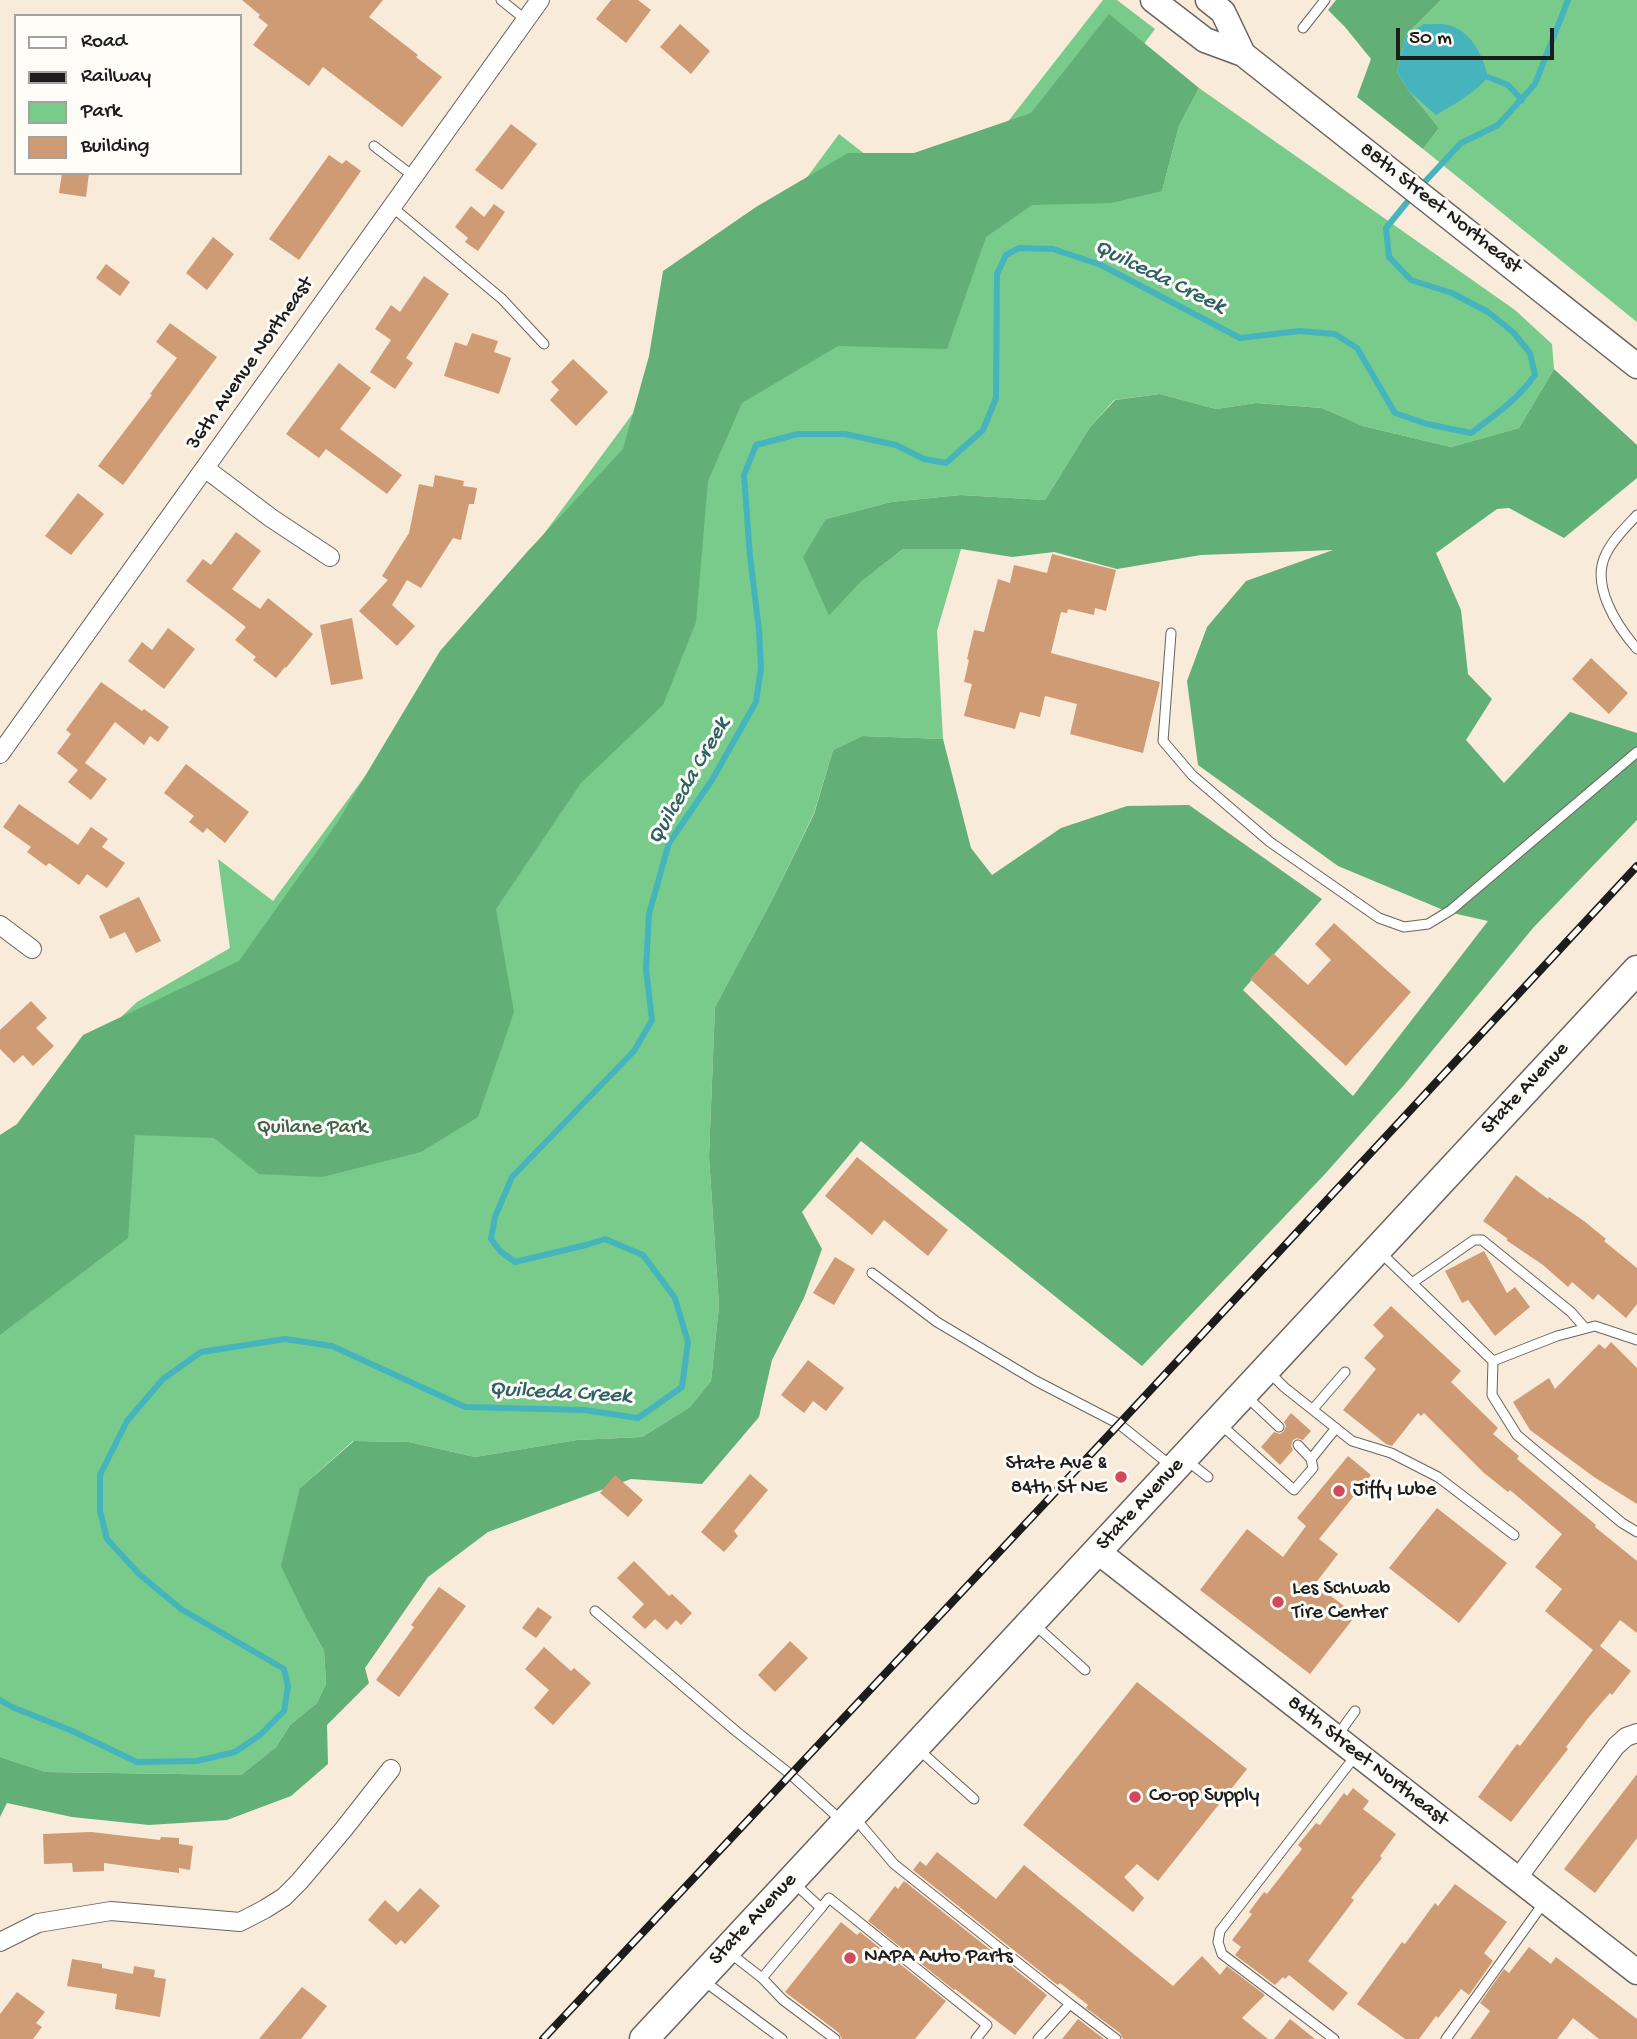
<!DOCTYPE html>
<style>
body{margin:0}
#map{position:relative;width:1637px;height:2039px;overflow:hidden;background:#f8ebd9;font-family:"Gochi Hand",sans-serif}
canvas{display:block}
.legend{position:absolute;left:14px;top:14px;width:228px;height:161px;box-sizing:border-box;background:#fdfcf7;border:2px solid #a3a29f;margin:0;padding:9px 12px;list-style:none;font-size:21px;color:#1c1c1c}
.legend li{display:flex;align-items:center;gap:14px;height:35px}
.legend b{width:35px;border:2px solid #a3a29f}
.scale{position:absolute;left:1396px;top:28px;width:158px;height:32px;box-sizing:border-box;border:4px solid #1c1c1c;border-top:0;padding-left:9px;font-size:21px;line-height:24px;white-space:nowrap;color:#1c1c1c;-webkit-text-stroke:5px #fdfcf7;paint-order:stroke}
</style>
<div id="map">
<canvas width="1637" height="2039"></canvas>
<ul class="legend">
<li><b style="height:9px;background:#fff"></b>Road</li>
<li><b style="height:9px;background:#1c1c1c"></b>Railway</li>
<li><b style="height:19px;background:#79cb8c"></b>Park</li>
<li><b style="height:19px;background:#cf9b74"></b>Building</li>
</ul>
<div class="scale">50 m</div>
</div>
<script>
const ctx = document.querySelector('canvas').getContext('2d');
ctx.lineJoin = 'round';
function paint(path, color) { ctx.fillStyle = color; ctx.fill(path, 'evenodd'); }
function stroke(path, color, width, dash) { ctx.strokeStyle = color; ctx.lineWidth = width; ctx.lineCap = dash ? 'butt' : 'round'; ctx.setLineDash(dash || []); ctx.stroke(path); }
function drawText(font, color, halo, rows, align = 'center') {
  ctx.font = font + ' "Gochi Hand",sans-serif'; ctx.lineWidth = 6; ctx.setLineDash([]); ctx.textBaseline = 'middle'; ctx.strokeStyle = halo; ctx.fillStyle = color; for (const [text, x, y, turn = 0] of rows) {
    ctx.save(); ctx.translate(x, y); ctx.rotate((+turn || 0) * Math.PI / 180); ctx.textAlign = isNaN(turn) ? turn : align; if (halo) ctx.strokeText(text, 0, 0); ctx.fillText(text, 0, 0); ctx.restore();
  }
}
paint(new Path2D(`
 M1103,0H1117L1155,29L1064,152L1162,191L1179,126L1199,88L1515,310L1552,344L1554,369L1519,428L1451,447L1363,426L1322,408L1256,403L1216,409L1160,394L1114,400L1090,427L1045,500L961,495L891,502L826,519L829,616L861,582L903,549H961L937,631L943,739L862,736L833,750L814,813L772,900L715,1007L709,1157L719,1306L711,1381L690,1407L642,1437L577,1440L475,1457L409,1442L353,1441L300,1488L307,1620L324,1651L326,1684L317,1703L290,1725L276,1747L241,1775L46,1772L0,1757V1184L85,1051L137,1002L230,948L218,859L273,901L839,134L938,211Z
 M1441,0H1637V322L1423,149L1439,128L1410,92L1397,72L1406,35Z`), '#79cb8c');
paint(new Path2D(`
 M1336,0H1441L1406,35L1397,72L1410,92L1439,128L1423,149L1357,97L1371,59L1345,27L1328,10Z
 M1109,14L1199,88L1179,126L1162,191L1111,203L1032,205L986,237L947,349L838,346L742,403L708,481L696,622L663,705L581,783L496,909L514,1012L478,1117L421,1152L322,1177L259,1174L214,1138L135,1135L128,1238L0,1335V1135L17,1124L83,1035L239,961L337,823L440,651L527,552L623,449L649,356L663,271L756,207L848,153H914L1031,113Z
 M1554,369L1637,445V478L1564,538L1509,508L1497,509L1436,553L1461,610L1468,674L1492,699L1466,740L1504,783L1570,712L1637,733V820L1533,928L1404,1085L1325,1174L1142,1366L861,1141L802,1212L822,1249L804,1298L772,1360L759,1417L702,1484L631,1479L488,1532L428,1577L365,1668L369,1683L327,1725L328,1764L291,1796L227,1820L149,1825L72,1817L7,1803L0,1817V1757L46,1772L241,1775L276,1747L290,1725L317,1703L326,1684L324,1651L307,1620L281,1566L300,1488L354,1441L409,1442L475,1457L577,1440L642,1437L690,1407L711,1381L719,1306L709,1157L715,1007L772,900L814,814L833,750L862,736L943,739L971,848L992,875L1061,828L1127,806L1189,805L1322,899L1243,990L1353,1096L1488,921L1448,912L1338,866L1198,765L1187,681L1207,627L1246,581L1333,550L1201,555L1117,569L1054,552L1012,557L961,549H903L861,582L829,616L803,557L826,519L891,502L961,495L1045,500L1090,427L1115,400L1160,394L1216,409L1256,403L1322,408L1363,426L1451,447L1519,428Z`), '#62af78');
paint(new Path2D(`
 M1424,24C1432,25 1441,23 1448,25C1472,31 1483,56 1488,77C1474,94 1454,104 1436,115L1410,92L1397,72L1406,35Z`), '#45b4bd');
stroke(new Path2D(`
 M1488,77L1508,85L1522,100
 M1420,187L1461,143L1498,125L1535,84L1568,0
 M0,1700L12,1707L70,1730L137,1762L197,1761L235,1752L260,1735L284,1711L288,1686L284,1669L181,1609L139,1574L107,1539L100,1511V1475L127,1421L163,1379L201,1352L285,1339L332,1346L465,1407L584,1410L638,1418L682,1387L688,1342L675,1298L643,1255L605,1239L586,1245L515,1262L500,1251L491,1239L495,1217L512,1177L634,1051L652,1020L646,969L649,914L669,843L712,780L756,702L761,668L759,630L750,556L744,475L756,445L798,434H845L896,445L924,459L946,463L983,430L996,398L997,274L1006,255L1019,248L1053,249L1101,265L1240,338L1300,331L1335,334L1357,348L1395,413L1427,424L1471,433C1494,416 1518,399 1535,375L1530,353L1513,332L1488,312L1452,293L1411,280L1389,257L1386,228L1413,195`), '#45b4bd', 6);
paint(new Path2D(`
 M242,0H383L369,17L418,55L416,57L442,77L402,127L323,67L309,86L253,45L268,25L258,17L260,15Z
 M611,0H638L651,10L626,43L596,19Z
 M680,24L710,51L691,74L660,47Z
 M511,124L537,144L502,190L475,170Z
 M329,155L342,164L346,160L361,171L299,260L269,239Z
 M62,173H89L86,197L59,193Z
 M494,204L505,212L478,251L465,242L468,238L455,227L471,206L484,217Z
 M213,237L234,254L207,290L186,273Z
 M106,264L130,282L120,296L96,278Z
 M424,276L449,294L406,358L413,363L395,389L370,372L391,340L375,329L391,305L400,312Z
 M170,323L217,357L123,485L98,466L152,395L150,394L177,358L156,342Z
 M472,333L498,341L494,352L511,358L499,394L444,376L455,342L467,346Z
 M573,359L608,392L576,426L550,400L559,390L551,382Z
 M339,363L371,388L340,429L402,475L387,494L326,449L319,458L286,434Z
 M435,475L464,481L463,486L477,488L474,504H469L461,540L453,538L421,588L407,580L392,605L415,626L397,646L359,611L388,580L382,576L409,533L419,484L433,487Z
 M78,493L104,514L71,555L45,536Z
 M236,532L261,551L232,589L260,609L268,598L313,634L286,668L285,667L276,678L253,660L256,657L235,640L246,627L186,581L203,559L211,565Z
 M1052,554L1116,570L1106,611L1095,608L1094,615L1068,609L1067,613L1061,612L1051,653L1160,682L1143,753L1070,734L1077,704L1045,696L1040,717L1020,712L1015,729L964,716L972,684L964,682L969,660L967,659L974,630L984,632L998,579L1010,583L1014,565L1047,573Z
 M352,618L363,679L331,685L320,625Z
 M168,628L195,649L164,689L128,661L142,642L152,650Z
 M1591,658L1628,693L1609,714L1572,679Z
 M101,682L142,711L144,709L169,727L158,742L150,736L144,745L115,722L85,763L107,779L91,800L68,782L78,770L57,753L71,734L66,730Z
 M186,764L249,812L225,843L207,828L203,833L189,822L194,816L164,793Z
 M19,804L78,845L91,827L108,839L102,847L125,863L107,888L87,874L79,885L49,863L46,866L27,852L31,847L3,827Z
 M139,897L161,941L136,953L125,932L110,939L99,916Z
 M1334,923L1411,992L1346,1066L1250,979L1273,953L1308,985L1331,960L1315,944Z
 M31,1001L47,1018L36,1028L54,1046L33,1066L23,1055L14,1063L0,1049V1030Z
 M857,1157L948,1230L928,1256L884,1220L872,1235L825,1196Z
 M1516,1175L1548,1199L1549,1197L1584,1221L1606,1239L1604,1241L1637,1268V1304L1626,1318L1598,1294L1593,1300L1572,1282L1568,1287L1543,1265L1506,1240L1508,1239L1483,1221Z
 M1484,1251L1507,1293L1515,1287L1530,1307L1495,1336L1468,1300L1462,1303L1445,1271Z
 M835,1257L855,1269L834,1305L813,1293Z
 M1391,1306L1461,1371L1451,1382L1498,1428L1493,1434L1519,1456L1517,1459L1596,1525L1595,1527L1637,1561V1633L1620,1620L1600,1646L1631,1671L1612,1695L1610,1693L1589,1717L1566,1747L1568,1749L1511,1822L1478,1797L1517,1744L1520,1746L1593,1650L1545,1611L1562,1589L1535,1567L1562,1534L1510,1490L1508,1492L1484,1473L1424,1413L1421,1416L1418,1413L1392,1446L1386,1444L1343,1410L1376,1369L1364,1358L1384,1336L1373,1325Z
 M1611,1342L1637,1368V1504L1594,1477L1530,1430L1513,1402L1549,1378L1555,1389L1599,1344L1605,1349Z
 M808,1360L844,1388L826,1411L813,1401L804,1413L781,1395Z
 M1291,1413L1311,1431L1303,1440L1297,1438L1293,1440L1291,1446L1293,1450L1280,1465L1261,1447L1274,1432L1280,1434L1284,1431L1286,1426L1284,1422Z
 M1348,1456L1371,1475L1319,1539L1338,1554L1315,1584L1356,1615L1310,1674L1200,1590L1247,1529L1283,1557L1306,1526L1297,1518Z
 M750,1474L768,1490L734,1531L738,1536L724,1552L701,1532Z
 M615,1475L643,1500L628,1517L600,1493Z
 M1437,1508L1507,1563L1459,1623L1389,1568Z
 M634,1561L669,1596L672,1594L692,1613L681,1625L676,1620L667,1630L655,1619L645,1629L632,1617L644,1604L617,1578Z
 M439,1587L466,1606L399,1697L376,1680L414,1627L411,1625Z
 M538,1607L552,1617L536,1638L522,1628Z
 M790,1641L808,1658L775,1692L758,1675Z
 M544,1647L571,1671L574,1668L591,1683L553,1725L534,1708L549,1690L525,1669Z
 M1137,1682L1247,1769L1158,1881L1137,1864L1124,1877L1144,1898L1133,1912L1023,1825Z
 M1637,1774V1838L1595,1893L1564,1869Z
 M1353,1788L1369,1801L1363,1809L1396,1834L1380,1856L1382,1858L1351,1898L1354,1900L1308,1961L1348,1993L1333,2011L1289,1975L1285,1979L1283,1977L1275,1985L1235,1955L1241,1947L1232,1940L1252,1914L1249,1912L1264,1892L1267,1894L1302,1849L1298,1845L1316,1823L1320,1825L1344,1793L1347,1796Z
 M91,1832L160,1840L161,1837L179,1838V1844L193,1846L190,1870L179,1868V1873L104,1863V1871L73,1872L72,1863L44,1864L43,1834Z
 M937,1852L996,1899L1024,1865L1173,1986L1202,1956L1220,1975L1227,1966L1265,1995L1242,2018L1268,2039H1123L1120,2033L1086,2008L1088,2005L1060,1983L1058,1985L1055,1983L913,1870L920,1861L926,1866Z
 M904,1881L1047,1995L1015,2035L955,1989L954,1990L868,1921L895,1886L898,1889Z
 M1455,1884L1507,1922L1484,1953L1493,1961L1469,1995L1461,1989L1438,2018L1436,2016L1419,2039H1405L1357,2004L1402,1942L1405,1944L1435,1903L1438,1906Z
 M420,1888L440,1906L405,1944L401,1940L396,1945L368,1920L385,1900L398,1912Z
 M841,1922L857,1935L860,1932L946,2001L915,2039H842L839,2033L785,1992Z
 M1529,1947L1551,1964L1556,1957L1637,2019V2039H1599L1573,2018L1557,2039H1470L1490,2011L1480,2003L1504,1969L1509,1973Z
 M72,1959L102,1964V1968L133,1974L134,1966L155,1970L154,1977L166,1979L160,2017L115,2009L117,1994L67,1986Z
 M302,1987L327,2006L301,2039H259Z
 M17,1992L45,2012L36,2023L42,2027L33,2039H0V2014Z
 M1078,2019L1104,2039H1062Z
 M1290,2019L1315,2039H1274Z`), '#cf9b74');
const lane = new Path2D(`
 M501,0L526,20
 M1303,28L1325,0
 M374,146L413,176
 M391,206L502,299L544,344
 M1637,515C1626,527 1613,539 1606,554C1590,585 1617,626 1637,649
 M1171,633L1163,741L1192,775L1270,842L1379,918L1404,927L1428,924L1451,910L1637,752
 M1379,1251L1493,1361L1492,1395L1517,1435L1622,1523L1637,1532
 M872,1273L937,1322L1036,1381L1119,1424L1170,1465
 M1412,1283L1474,1240H1482L1571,1312L1585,1328
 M1493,1361L1557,1336L1595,1326L1637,1340
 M1270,1373L1284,1387L1352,1441L1391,1453L1438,1477L1514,1535
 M1247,1397L1279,1427
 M1313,1409L1345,1372
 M1219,1423L1294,1490L1313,1468L1311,1459L1298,1445
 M1185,1459L1208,1477
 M1311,1459L1336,1428
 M595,1611L737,1732L790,1774L843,1822
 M1033,1623L1085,1670
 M1337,1736L1355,1711
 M918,1749L974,1799
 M855,1818L894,1864L1070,2004
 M821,1908L829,1898L987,2025L976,2039
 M730,1953L762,1978L821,1908L795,1884
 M762,1978L783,2000L835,2039
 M704,1981L782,2039
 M1038,2039L1070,2004L1116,2039
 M1334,2039L1222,1954L1218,1942L1220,1931L1356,1755
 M1446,2039L1545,1901`);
const street = new Path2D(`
 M206,469L271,518L330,557
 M0,754C181,503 359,250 540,0
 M0,925L32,949
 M1517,1879L1616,1746L1626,1737L1637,1733
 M0,1942L38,1923L111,1911L240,1922L265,1909L284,1897L299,1882L343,1830L391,1769`);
const secondary = new Path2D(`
 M1153,0L1205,40L1243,54L1637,366
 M1208,0L1223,12L1243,54
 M1097,1551L1637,1972`);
const primary = new Path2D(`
 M644,2039L1637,970`);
stroke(lane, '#69645e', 11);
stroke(street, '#69645e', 20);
stroke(secondary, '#69645e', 27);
stroke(primary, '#69645e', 31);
stroke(lane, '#fff', 9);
stroke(street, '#fff', 18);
stroke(secondary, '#fff', 24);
stroke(primary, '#fff', 28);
const rail = new Path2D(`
 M543,2039L1119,1424L1637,866`);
stroke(rail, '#1c1c1c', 8);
stroke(rail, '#fdfcf7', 5, [16]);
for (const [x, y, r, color] of [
 [1121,1477,7,"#d1495b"],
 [1339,1491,7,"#d1495b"],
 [1278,1602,7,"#d1495b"],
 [1135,1797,7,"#d1495b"],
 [850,1958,7,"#d1495b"]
]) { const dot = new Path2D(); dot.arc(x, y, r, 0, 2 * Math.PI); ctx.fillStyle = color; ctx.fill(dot); stroke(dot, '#fdfcf7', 2.5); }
drawText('21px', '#1c1c1c', '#fdfcf7', [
 ["88th Street Northeast",1440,209,38],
 ["36th Avenue Northeast",251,364,-55],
 ["State Avenue",1526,1089,-47],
 ["State Avenue",1141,1505,-47],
 ["84th Street Northeast",1367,1762,38],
 ["State Avenue",754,1920,-47]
]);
drawText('21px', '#416249', '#fdfcf7', [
 ["Quilane Park",312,1129]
]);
drawText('21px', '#1c1c1c', '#fdfcf7', [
 ["State Ave &",1107,1465,"right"],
 ["84th St NE",1107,1489,"right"],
 ["Jiffy Lube",1353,1491],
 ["Les Schwab",1292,1590],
 ["Tire Center",1292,1614],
 ["Co-op Supply",1149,1797],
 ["NAPA Auto Parts",864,1958]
], 'left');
drawText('italic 23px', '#2e6064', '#fdfcf7', [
 ["Quilceda Creek",1159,278,26],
 ["Quilceda Creek",690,782,-60],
 ["Quilceda Creek",560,1394,3]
]);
</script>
